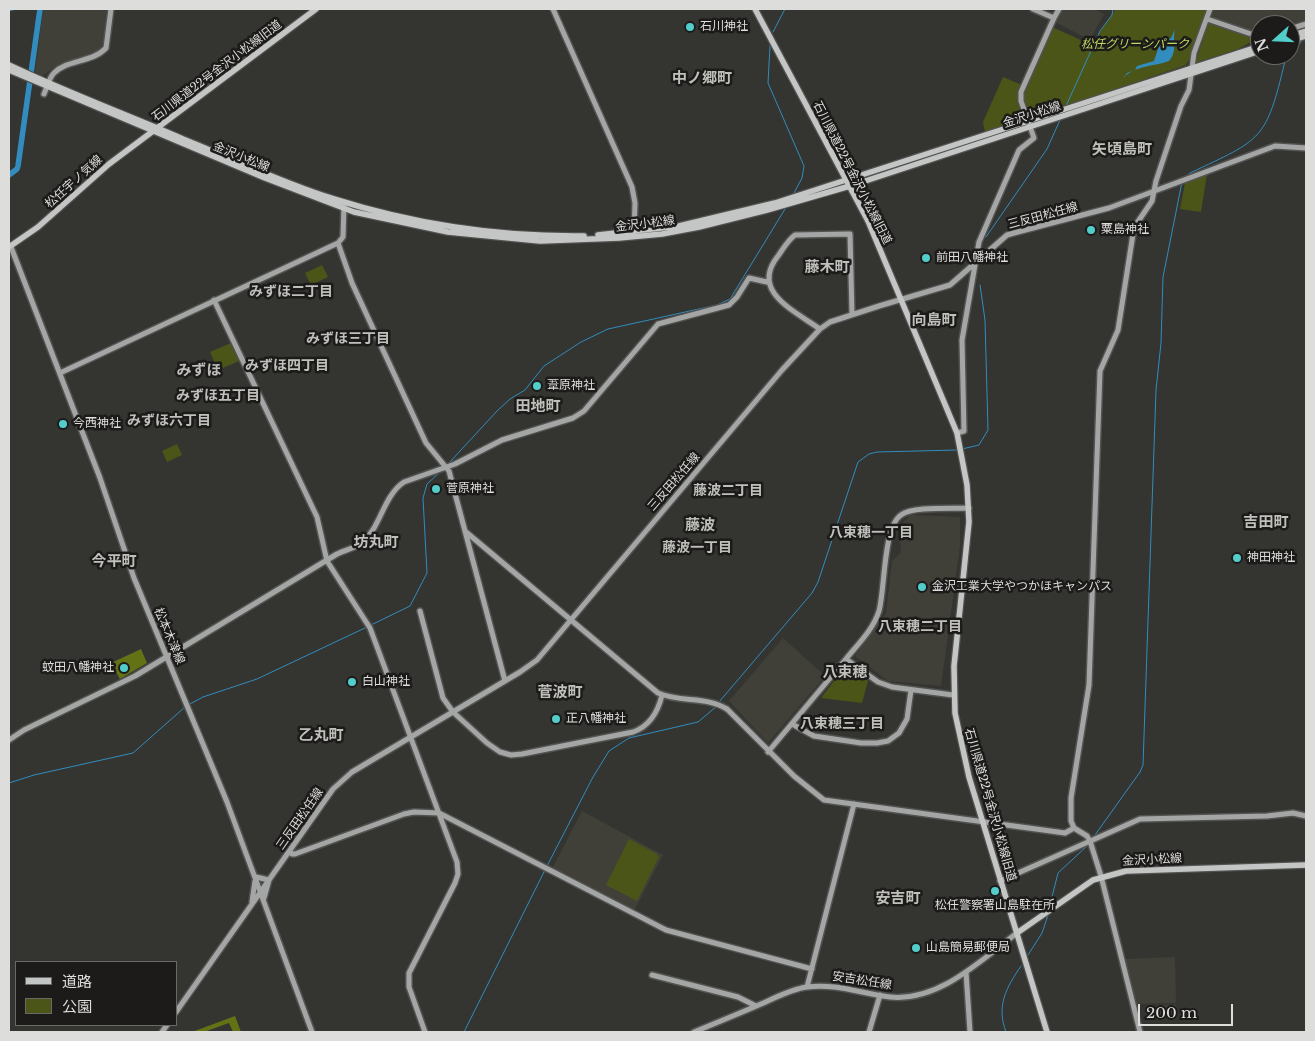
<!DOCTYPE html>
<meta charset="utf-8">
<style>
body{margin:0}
#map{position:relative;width:1315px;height:1041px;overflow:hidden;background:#343431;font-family:"Libre Baskerville","Noto Sans JP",serif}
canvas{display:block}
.frame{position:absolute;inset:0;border:10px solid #dddddb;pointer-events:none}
.legend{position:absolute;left:15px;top:961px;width:162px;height:65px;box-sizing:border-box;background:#1c1b1a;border:1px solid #696967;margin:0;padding:6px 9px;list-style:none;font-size:15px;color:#dddddb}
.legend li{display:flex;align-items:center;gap:10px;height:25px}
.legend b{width:25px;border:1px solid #696967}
.north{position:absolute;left:1250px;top:15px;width:50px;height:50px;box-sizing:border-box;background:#1c1b1a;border:1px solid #696967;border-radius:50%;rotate:250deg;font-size:14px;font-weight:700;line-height:20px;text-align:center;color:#dddddb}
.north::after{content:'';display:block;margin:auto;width:18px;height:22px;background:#53cdca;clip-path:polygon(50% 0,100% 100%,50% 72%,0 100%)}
.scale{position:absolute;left:1138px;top:1004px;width:95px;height:22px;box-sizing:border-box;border:2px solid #dddddb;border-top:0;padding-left:6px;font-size:15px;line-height:18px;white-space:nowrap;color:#dddddb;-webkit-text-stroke:4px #1c1b1a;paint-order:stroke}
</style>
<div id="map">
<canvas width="1315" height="1041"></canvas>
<div class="frame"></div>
<ul class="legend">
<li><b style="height:6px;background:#c3c6c5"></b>道路</li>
<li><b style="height:14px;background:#4b5518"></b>公園</li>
</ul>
<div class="north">N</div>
<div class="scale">200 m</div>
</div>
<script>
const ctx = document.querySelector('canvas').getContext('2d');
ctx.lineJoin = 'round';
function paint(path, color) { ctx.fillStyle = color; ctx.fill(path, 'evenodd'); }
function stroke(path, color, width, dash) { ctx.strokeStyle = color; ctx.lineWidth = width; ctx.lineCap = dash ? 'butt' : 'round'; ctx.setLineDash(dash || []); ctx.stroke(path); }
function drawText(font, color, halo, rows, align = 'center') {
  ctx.font = font + ' "Libre Baskerville","Noto Sans JP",serif'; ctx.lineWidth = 5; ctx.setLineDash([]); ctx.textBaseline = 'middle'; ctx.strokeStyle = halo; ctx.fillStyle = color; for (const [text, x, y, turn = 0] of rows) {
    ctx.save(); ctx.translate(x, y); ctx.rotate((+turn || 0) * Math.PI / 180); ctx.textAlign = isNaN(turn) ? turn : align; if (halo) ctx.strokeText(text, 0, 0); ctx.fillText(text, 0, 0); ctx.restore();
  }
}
paint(new Path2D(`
 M43,9H108L104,45L93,55L56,66L42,76L35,72Z
 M1062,9H1094L1104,14L1091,38L1088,39L1055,22Z
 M1214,9H1306V22L1290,27V25H1260V33L1215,20L1212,14Z
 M911,515L960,517V546L941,686L888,681L855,656L886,613L892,561L901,553L899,526Z
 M783,638L825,676L768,743L729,701Z
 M582,811L663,855L634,911L552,869Z
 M1175,957L1176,1003L1135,1004L1125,959Z
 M1156,1005H1176V1016L1157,1017Z`), '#414038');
paint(new Path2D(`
 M1116,9H1208L1194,50L1186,65L1030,118L1023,99L1025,89L1052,27L1094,46L1100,32Z
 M1208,23L1254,37L1253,41L1238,49L1192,64L1198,55Z
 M1003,77L1022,85C1014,100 1026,108 1021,120L985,132L983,122Z
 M1207,174L1201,212L1180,209L1185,183Z
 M322,265L328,277L311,285L305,273Z
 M231,343L239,361L218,370L210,352Z
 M177,444L182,455L167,462L162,451Z
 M847,664L868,681L862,703L821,698Z
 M629,839L657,854L659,857L637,901L606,885Z`), '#4b5518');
paint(new Path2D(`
 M141,649L147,663L120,679L111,663Z
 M235,1016L241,1032H233L229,1023L204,1032H192Z`), '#647216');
paint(new Path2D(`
 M1175,29C1172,41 1178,51 1169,61C1153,67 1132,65 1121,81L1127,73L1135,70L1137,66L1154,61L1159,46L1171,38Z`), '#328dbe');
stroke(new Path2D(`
 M9,11L16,9
 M773,32L785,9
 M770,46L768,83L804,166L802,178L794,193
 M1290,54L1302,41
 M1066,106L1100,31L1112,15L1113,9
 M1184,178L1190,173C1262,139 1266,141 1285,61L1289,55
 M986,237L1047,149L1060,120
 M962,449L979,445L988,430L985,320L980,285
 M449,463L497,411L510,399L525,390L544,366L581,342L608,329L717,305L730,299L785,209
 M371,625L410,606L427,573L423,498L427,484L440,472
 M719,702L812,593L818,582L858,462L869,454L877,452L958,450
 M188,705L203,697L257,679L367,627
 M9,783L34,775L133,753L185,707
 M1095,835L1140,772L1143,765L1156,390L1161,343L1163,277L1182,182
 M547,866L593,777L609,751L629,738L698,722L717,706
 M1050,905L1058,873L1087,846
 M1028,955L1042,933L1048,915
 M464,1032L545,870
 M1006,1032C996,1006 1006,988 1021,966`), '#328dbe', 1);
stroke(new Path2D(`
 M9,175L17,169L18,166L40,9`), '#328dbe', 5.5);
const secondary = new Path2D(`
 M553,9L632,187L635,203L634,234
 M1054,18L1059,9
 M1207,19L1260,37
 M1290,29L1306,24
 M44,94C47,87 49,78 54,73C68,59 92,63 106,48L111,9
 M338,243L352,283L426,443L449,471L505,681
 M11,247L100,478L134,578L227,802L312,1032
 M214,300L317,517L327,561L370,628L457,862L458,874L455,883L409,973V987L425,1032
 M820,329C793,310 750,291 778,256C783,249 788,240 795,235L850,234L852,314
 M60,373L338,243L343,237L344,205
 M957,433L964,431L962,340L979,242L1019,150L1034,138L1021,101V92L1054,18L1033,9
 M466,532L658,693C681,703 706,696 727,709L794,776L824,800L1065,833L1074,828
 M420,611L443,698L453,712L487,743L500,752L511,755L522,754L633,732C650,726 658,712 662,695
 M953,695L892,687L878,682L846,659C858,644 873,630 879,611C885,590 883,527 901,515C913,506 953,509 969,508
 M792,724L814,736L861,743H877L888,741L899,733L907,719L911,690
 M9,740L24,730L135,676L337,554C345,550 355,548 362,543C381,527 383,496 404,482L455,464L502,440L573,418L584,411L658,324L729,305L737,297L749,278L767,282
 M768,752L846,659
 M290,851L292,854H295L404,814L414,812L439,813L666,930L812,969
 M256,877L269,880L264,898
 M1000,881L1140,819L1267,816L1293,813L1306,816
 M252,902L255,881
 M966,972L970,1032
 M652,975L738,997L756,1006
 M807,987L854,804
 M176,1012L333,789L352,772L520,672L537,660L782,370L820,329L830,322L879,306L950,285L1007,235L1014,233L1109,208L1275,146L1306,148
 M162,1032L167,1025
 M694,1032C716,1023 738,1014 761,1004C775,998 791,989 807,987C835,983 863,994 890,997C939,1002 981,960 1017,933
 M869,1032L880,995
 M1140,1032L1101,876L1090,841L1087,836L1074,828L1071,821V798L1089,685L1100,371L1118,330L1133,234L1135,226L1152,201L1156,181L1181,106L1189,90L1194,53L1210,9`);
const primary = new Path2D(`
 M755,9L868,221L957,433L967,485L969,522L954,666L955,713L969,777L1047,1032
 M1290,36L1306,31
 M1290,41L1306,36
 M9,65C66,92 125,114 183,139C233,159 282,183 334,199C416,225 498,237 584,236
 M9,70L265,178L354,212L448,232L540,241L619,238L662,234L699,227L767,210L850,186L1260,51
 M598,235L679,226L775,203L1260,46
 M9,247L38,227L109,164L316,9
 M1017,933L1093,880L1126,871L1306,865`);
stroke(secondary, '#525250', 8);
stroke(primary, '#525250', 8);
stroke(secondary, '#a4a6a6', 5);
stroke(primary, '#c3c6c5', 5.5);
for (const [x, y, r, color] of [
 [690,27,5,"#53cdca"],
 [1091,230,5,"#53cdca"],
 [926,258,5,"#53cdca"],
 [537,386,5,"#53cdca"],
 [63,424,5,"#53cdca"],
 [436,489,5,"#53cdca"],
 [1237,558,5,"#53cdca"],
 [922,587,5,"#53cdca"],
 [124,668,5,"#53cdca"],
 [352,682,5,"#53cdca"],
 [556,719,5,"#53cdca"],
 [995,891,5,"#53cdca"],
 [916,948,5,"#53cdca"]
]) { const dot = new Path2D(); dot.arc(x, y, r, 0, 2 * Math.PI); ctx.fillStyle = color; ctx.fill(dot); stroke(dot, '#1c1b1a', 2); }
drawText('12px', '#dddddb', '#1c1b1a', [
 ["石川神社",700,27],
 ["粟島神社",1101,230],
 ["前田八幡神社",936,258],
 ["葦原神社",547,386],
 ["今西神社",73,424],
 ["菅原神社",446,489],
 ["神田神社",1247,558],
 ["金沢工業大学やつかほキャンパス",932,587],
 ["蚊田八幡神社",114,668,"right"],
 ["白山神社",362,682],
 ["正八幡神社",566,719],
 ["松任警察署山島駐在所",995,906,"center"],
 ["山島簡易郵便局",926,948]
], 'left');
drawText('italic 12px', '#c1d663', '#1c1b1a', [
 ["松任グリーンパーク",1135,45]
]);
drawText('12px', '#dddddb', '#1c1b1a', [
 ["石川県道22号金沢小松線旧道",217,71,-37],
 ["金沢小松線",1032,115,-18],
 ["金沢小松線",241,157,22],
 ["石川県道22号金沢小松線旧道",852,173,63],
 ["松任宇ノ気線",74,182,-42],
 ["三反田松任線",1043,216,-15],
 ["金沢小松線",645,224,-7],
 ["三反田松任線",674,482,-49],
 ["松本木津線",169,636,67],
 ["石川県道22号金沢小松線旧道",990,805,74],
 ["三反田松任線",300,819,-55],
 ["金沢小松線",1152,860,-3],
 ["安吉松任線",862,981,9]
]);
drawText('bold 14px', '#bfbfbb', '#1c1b1a', [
 ["みずほ二丁目",291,292],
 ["みずほ三丁目",348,339],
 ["みずほ四丁目",287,366],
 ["みずほ五丁目",218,396],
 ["みずほ六丁目",169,421],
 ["藤波二丁目",728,491],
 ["八束穂一丁目",871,533],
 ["藤波一丁目",697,548],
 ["八束穂二丁目",920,627],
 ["八束穂三丁目",842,724]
]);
drawText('bold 15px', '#bfbfbb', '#1c1b1a', [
 ["中ノ郷町",702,79],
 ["矢頃島町",1122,150],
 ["藤木町",827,268],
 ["向島町",934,321],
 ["みずほ",199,371],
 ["田地町",538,407],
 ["吉田町",1266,523],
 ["藤波",700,526],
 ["坊丸町",376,543],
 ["今平町",114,562],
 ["八束穂",845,673],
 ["菅波町",560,693],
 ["乙丸町",321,736],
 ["安吉町",898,899]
]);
</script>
